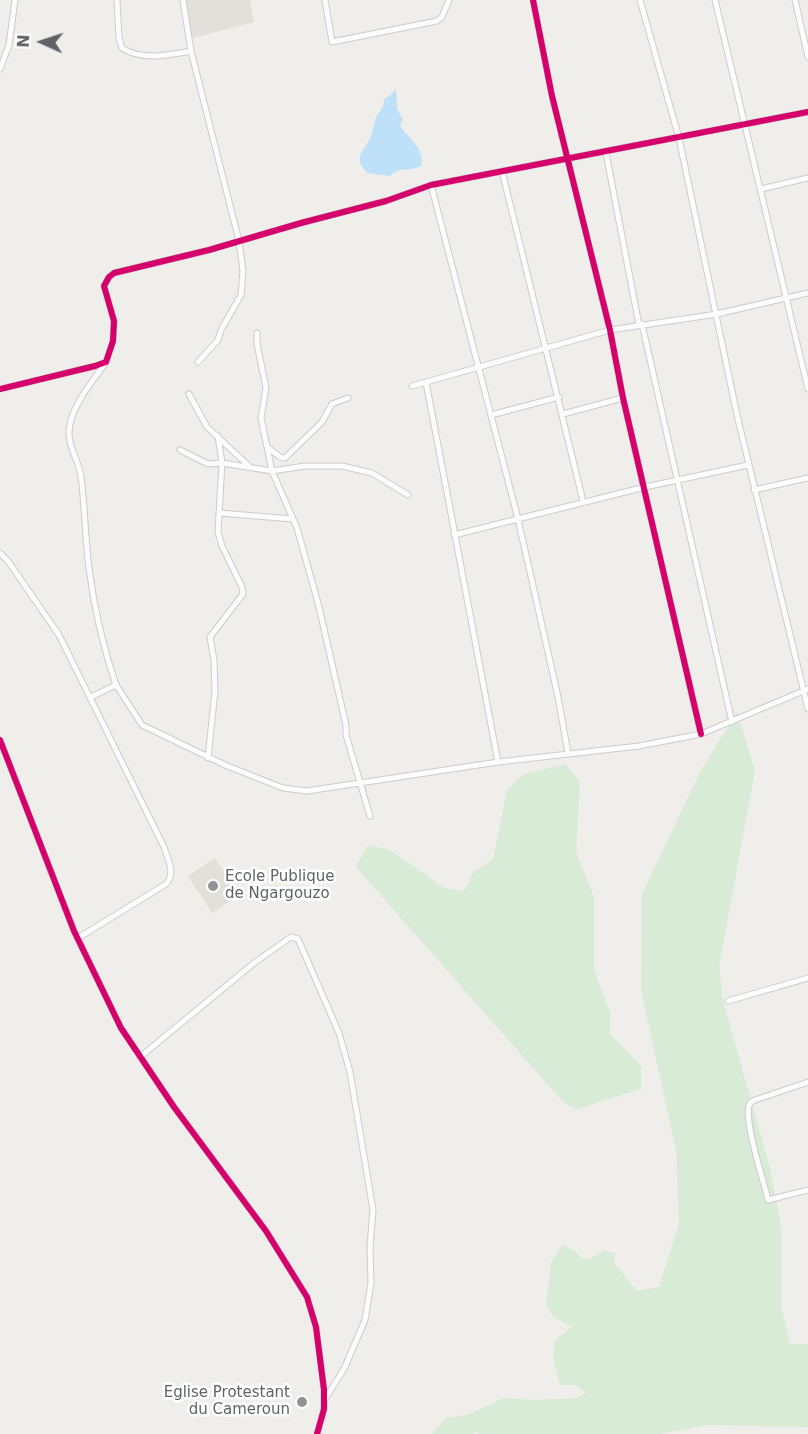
<!DOCTYPE html>
<style>
body{margin:0}
#map{position:relative;width:808px;height:1434px;overflow:hidden;background:#efeeea;font-family:"DejaVu Sans",sans-serif}
canvas{display:block}
.north{position:absolute;left:12px;top:12px;width:60px;height:60px;-webkit-text-stroke:4px #fff;paint-order:stroke;rotate:273deg;font-size:16px;font-weight:700;line-height:24px;text-align:center;color:#5f6368}
.north::after{content:'';display:block;margin:auto;width:21px;height:27px;background:#5f6368;clip-path:polygon(50% 0,100% 100%,50% 72%,0 100%)}
</style>
<div id="map">
<canvas width="808" height="1434"></canvas>
<div class="north">N</div>
</div>
<script>
const ctx = document.querySelector('canvas').getContext('2d');
ctx.lineJoin = 'round';
function paint(path, color) { ctx.fillStyle = color; ctx.fill(path, 'evenodd'); }
function stroke(path, color, width, dash) { ctx.strokeStyle = color; ctx.lineWidth = width; ctx.lineCap = dash ? 'butt' : 'round'; ctx.setLineDash(dash || []); ctx.stroke(path); }
function drawText(font, color, halo, rows, align = 'center') {
  ctx.font = font + ' "DejaVu Sans",sans-serif'; ctx.lineWidth = 5; ctx.setLineDash([]); ctx.textBaseline = 'middle'; ctx.strokeStyle = halo; ctx.fillStyle = color; for (const [text, x, y, turn = 0] of rows) {
    ctx.save(); ctx.translate(x, y); ctx.rotate((+turn || 0) * Math.PI / 180); ctx.textAlign = isNaN(turn) ? turn : align; if (halo) ctx.strokeText(text, 0, 0); ctx.fillText(text, 0, 0); ctx.restore();
  }
}
paint(new Path2D(`
 M186,0H250L254,22L192,38Z
 M215,858L239,895L212,913L188,876Z`), '#e2e0da');
paint(new Path2D(`
 M737,712L755,770L719,967L723,1001L770,1168L781,1226V1306L790,1344H808V1427L707,1425L661,1434H480L474,1430V1434H432L446,1418L467,1415L504,1398L534,1400L577,1398L586,1393L575,1385H560L553,1358L555,1340L572,1327L554,1317L546,1305L551,1262L562,1245L573,1250L583,1259L592,1258L604,1250L616,1254L614,1263L637,1291L659,1287L679,1223L676,1150L641,990L642,894L700,772Z
 M565,764L580,782L576,852L594,897V970L610,1013V1034L641,1066V1089L577,1109L564,1103L356,867L368,845L390,850L444,888L464,891L474,871L493,860L507,791L522,775Z`), '#d8ebd6');
paint(new Path2D(`
 M396,88L397,109L403,120L400,126C410,139 425,150 421,166C409,172 399,166 390,176L367,173L360,163V155L371,137L376,117L383,107L384,99L391,95Z`), '#bfe0f9');
const minor = new Path2D(`
 M117,0L119,38L122,48C142,61 168,55 191,51
 M183,0L191,51L239,241L243,271L241,295L221,330L218,340L198,362
 M325,0L332,42L437,21L442,17L449,0
 M533,0L552,96L610,330L623,398L701,734
 M640,0L679,138L737,415L808,709
 M715,0L808,389
 M795,0L808,57
 M0,69L9,45L15,0
 M606,153L639,325
 M502,171L583,501
 M431,185L518,519L558,697L568,753
 M761,189L808,178
 M642,324L732,722
 M257,333V344L266,388L261,418L272,471L297,528L318,603L346,725V735L370,816
 M426,382L498,762
 M412,386L610,330L717,314L808,293
 M0,389L95,366L106,362L113,341L114,321L104,286L109,277L114,273L209,250L301,223L386,201L431,185L808,112
 M189,394L207,427L249,466
 M563,414L623,398
 M491,415L559,397
 M267,447L280,457L285,458L322,422L332,404L348,398
 M180,450L208,464L222,463L272,471L305,466H342L372,473L408,495
 M754,490L808,478
 M219,513L293,519
 M454,535L645,487L748,465
 M0,553L8,561L59,635L164,847C168,859 176,874 166,884L78,938
 M116,685L142,725L225,765L283,788L307,791L498,762L639,746L701,734L808,689
 M91,697L116,685C103,647 94,608 89,568C85,538 85,507 81,476C79,461 68,447 69,432C69,410 92,381 105,364
 M0,740L74,931L121,1028L174,1107L266,1231L307,1297L316,1327L324,1390V1409L317,1434
 M208,758L215,691L214,660L210,637L243,594L242,587L222,546L218,532L222,463L218,436
 M728,1001L808,978
 M140,1057L254,963L291,937L298,939L339,1033L350,1072L373,1210L370,1247L371,1283L365,1320L344,1369L325,1399
 M808,1082L755,1100C751,1102 750,1102 749,1106C744,1121 764,1182 768,1200L808,1190`);
stroke(minor, '#cbcccc', 7);
stroke(minor, '#fdfcfc', 5);
stroke(new Path2D(`
 M533,0L552,96L610,330L623,398L701,734
 M0,389L95,366L106,362L113,341L114,321L104,286L109,277L114,273L209,250L301,223L386,201L431,185L808,112
 M0,740L74,931L121,1028L174,1107L266,1231L307,1297L316,1327L324,1390V1409L317,1434`), '#d6006c', 6);
for (const [x, y, r, color] of [
 [213,886,6,"#919496"],
 [302,1402,6,"#919496"]
]) { const dot = new Path2D(); dot.arc(x, y, r, 0, 2 * Math.PI); ctx.fillStyle = color; ctx.fill(dot); stroke(dot, '#fff', 2); }
drawText('15px', '#5f6368', '#fff', [
 ["Ecole Publique",225,877],
 ["de Ngargouzo",225,894],
 ["Eglise Protestant",290,1393,"right"],
 ["du Cameroun",290,1410,"right"]
], 'left');
</script>
